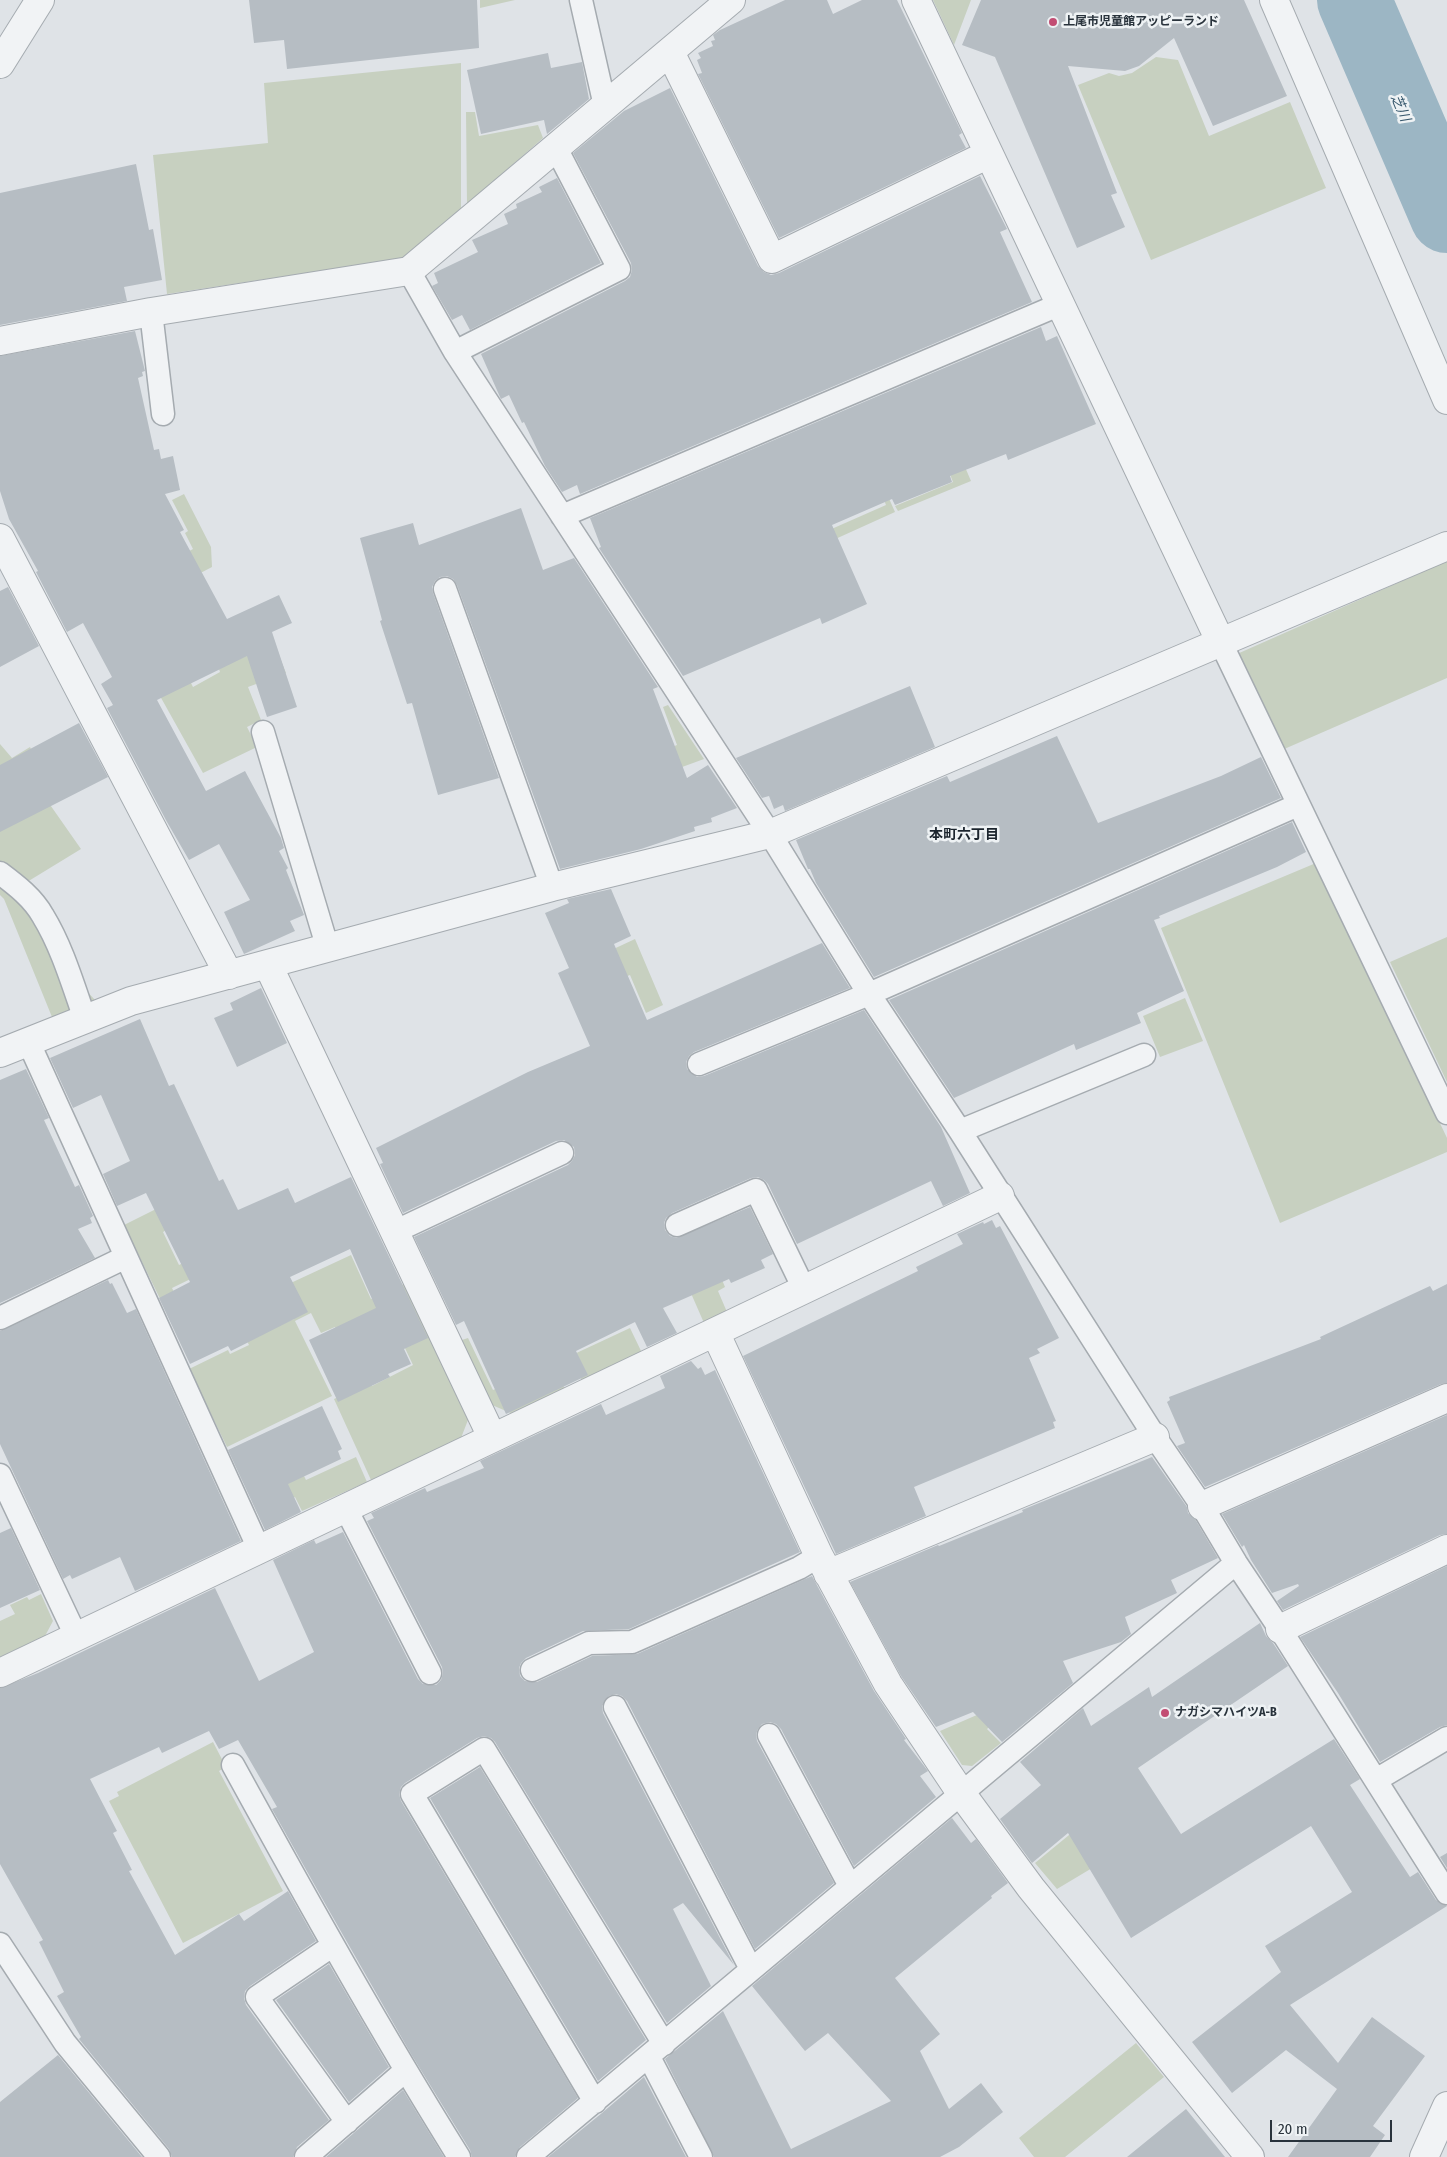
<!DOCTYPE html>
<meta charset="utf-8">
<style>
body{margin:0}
#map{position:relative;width:1447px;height:2157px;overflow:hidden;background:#dfe3e7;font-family:"Fira Sans Condensed",sans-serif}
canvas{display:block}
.scale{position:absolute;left:1270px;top:2120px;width:122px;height:22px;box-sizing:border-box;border:2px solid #29333c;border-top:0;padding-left:6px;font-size:15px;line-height:18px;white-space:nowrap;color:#29333c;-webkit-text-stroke:4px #eef2f4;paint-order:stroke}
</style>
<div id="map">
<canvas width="1447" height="2157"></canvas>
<div class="scale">20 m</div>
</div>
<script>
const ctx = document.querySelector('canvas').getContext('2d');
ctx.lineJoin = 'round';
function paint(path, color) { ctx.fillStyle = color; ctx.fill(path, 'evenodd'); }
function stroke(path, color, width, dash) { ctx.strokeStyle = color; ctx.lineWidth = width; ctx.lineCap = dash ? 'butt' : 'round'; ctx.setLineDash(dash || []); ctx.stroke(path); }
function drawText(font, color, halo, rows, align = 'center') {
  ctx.font = font + ' "Fira Sans Condensed","Noto Sans JP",sans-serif'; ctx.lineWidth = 5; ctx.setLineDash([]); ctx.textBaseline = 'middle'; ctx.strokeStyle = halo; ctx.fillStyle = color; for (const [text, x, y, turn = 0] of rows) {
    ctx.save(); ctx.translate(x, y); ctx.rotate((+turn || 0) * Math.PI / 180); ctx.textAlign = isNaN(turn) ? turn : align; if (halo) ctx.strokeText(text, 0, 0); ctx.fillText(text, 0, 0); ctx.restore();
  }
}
paint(new Path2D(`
 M480,0H515L480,8Z
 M933,0H971L954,45Z
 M1156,57L1178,60L1209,136L1290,102L1326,188L1151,260L1078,85L1109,73L1119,76L1132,73Z
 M461,63V211L405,258L167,294L153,155L268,143L264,83Z
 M466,112H475L479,136L538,125L543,138L467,205Z
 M959,453L971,481L898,511L895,506L953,482L944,459Z
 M883,485L895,512L831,541L827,531L886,505L879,487Z
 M184,494L211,547L212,567L141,604L119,588L193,549L185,533L188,531L172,500Z
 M1447,561V678L1282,750L1237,654Z
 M272,638L286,673L248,687L261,720L247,727L257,747L203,773L160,696L190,681L193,687L220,672L219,669Z
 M668,705L704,759L633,785L672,747L677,745L663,707Z
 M0,744L12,758L30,747L54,794L46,799L81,849L27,882L83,987L95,1000L52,1017L4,899L0,895Z
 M1316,863L1447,1138V1152L1280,1223L1161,928Z
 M1447,937V1082L1390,962Z
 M635,939L663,1005L646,1013L630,975L607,984L590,960Z
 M1185,998L1203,1041L1160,1057L1143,1016Z
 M158,1208L168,1229L163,1232L179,1265L222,1244L205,1272L172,1288L180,1304L166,1311L124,1225Z
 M669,1243L720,1275L725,1287L718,1291L727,1312L704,1323Z
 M351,1255L371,1299L404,1284L468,1420L461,1438L371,1480L334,1399L370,1383L372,1386L413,1365L388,1312L339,1335L335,1327L321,1333L311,1313L295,1321L332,1396L227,1447L189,1369L228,1350L230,1354L249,1345L246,1339L294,1319L280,1288Z
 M630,1328L642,1353L582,1381L570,1356Z
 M468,1338L493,1390L552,1363L565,1389L513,1414L492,1405L462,1340Z
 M356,1457L367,1482L302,1511L295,1497L258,1514L250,1496L302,1472L306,1480Z
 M41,1594L53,1621L45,1636L0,1657V1621L15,1614L10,1605L27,1597L29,1600Z
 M1009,1701L1011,1706L987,1729L1001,1743L972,1766L962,1765L940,1731Z
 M213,1742L226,1767L219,1771L283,1891L183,1943L109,1801L119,1796L117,1792Z
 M1080,1826L1149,1834L1057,1889L1035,1863Z
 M1136,2043L1164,2077L1065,2157H1034L1019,2138Z`), '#c7d0c0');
stroke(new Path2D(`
 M1354,0L1447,216`), '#9cb6c4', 74);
paint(new Path2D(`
 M249,0H477L479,48L287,69L284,40L254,43Z
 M785,0H827L833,14L862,0H897L962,133L959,135L966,148L779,238L698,74L702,73L697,60L701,58L698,53L713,46L711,41L715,40L713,35L720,30Z
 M981,0H1244L1287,96L1213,126L1174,38L1139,66L1125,71L1068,66L1117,193L1111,195L1125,227L1077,248L995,57L962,45Z
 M548,53L551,68L582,62L589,99L547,134L544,120L481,134L467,70Z
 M670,88L758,266L764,272L771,275L779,273L980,176L1007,229L1000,232L1032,302L580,494L577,485L562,492L545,466L524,422L522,423L509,395L501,399L500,397L481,354L625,281L630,277L632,270L631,263L573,153L624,111Z
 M136,164L149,230L153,229L162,280L124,287L127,301L0,325V193Z
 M557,178L601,263L470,330L462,315L452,320L432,286L438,283L434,273L478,252L472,240L508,224L504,214L517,208L516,204L542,192L539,187Z
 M1041,327L1046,341L1057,336L1096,424L1008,460L1006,454L950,476L952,482L895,505L892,499L832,525L867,604L822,624L820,618L683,676L599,548L601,547L590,518Z
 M135,331L145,371L142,372L143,376L138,378L154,450L159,449L161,459L173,456L180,490L165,494L184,530L180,532L227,619L279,595L292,623L272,632L297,707L267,717L247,656L157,700L206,791L245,771L281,838L284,848L279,851L288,868L286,870L304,915L290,921L295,931L244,954L224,912L250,900L219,844L189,860L167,822L107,708L113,705L101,684L112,677L83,623L67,632L36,572L38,571L9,519L0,491V356Z
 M521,508L543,570L574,558L658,687L653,689L687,778L708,765L737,808L711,818L712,822L694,827L695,831L641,849L560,869L457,585L453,579L447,576L440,577L435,581L432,587L433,593L499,778L438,795L412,703L407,704L380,621L382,620L360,538L413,523L419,545Z
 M8,587L39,646L0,667V591Z
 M910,686L935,747L785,811L783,805L774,809L769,796L762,798L736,758Z
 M79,723L108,777L0,832V765Z
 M1057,736L1098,823L1221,776L1261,757L1281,798L874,977L816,883L810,869H808L796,840L947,776L950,782Z
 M1292,822L1306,852L1277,867L1159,916L1160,918L1154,920L1184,991L1137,1013L1141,1023L1076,1050L1074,1044L954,1098L889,1000Z
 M611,889L631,936L614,944L647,1020L822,943L850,988L694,1052L689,1056L686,1062L687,1069L697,1077L704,1076L864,1010L941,1127L970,1193L943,1206L931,1181L797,1244L768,1184L764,1180L758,1177L751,1178L672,1213L666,1218L664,1223L665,1230L670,1236L676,1238L750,1207L773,1254L761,1260L765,1268L731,1283L729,1279L663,1308L677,1333L647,1347L635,1322L576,1351L588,1375L506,1414L464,1321L456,1325L414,1237L568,1165L572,1161L575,1155L574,1147L564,1140L556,1141L403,1213L380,1164L383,1163L376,1148L528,1072L590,1046L558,973L569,968L545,913L569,903L567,899Z
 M261,988L287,1043L237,1067L214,1018L233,1010L230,1003Z
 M140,1019L169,1086L174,1084L219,1181L223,1179L238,1210L288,1188L295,1203L351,1177L428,1338L404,1349L411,1364L388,1374L390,1377L338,1402L309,1340L376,1308L350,1249L290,1277L308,1312L231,1351L228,1346L190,1364L159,1298L190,1282L146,1193L117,1206L103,1174L130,1161L101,1095L73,1108L50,1058Z
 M26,1069L49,1118L44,1120L75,1187L79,1185L93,1216L90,1218L92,1223L78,1229L95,1258L0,1303V1080Z
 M992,1220L996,1228L1000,1226L1059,1338L1037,1349L1040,1353L1029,1358L1056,1421L1053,1422L1055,1428L914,1487L926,1516L836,1554L743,1356L918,1271L916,1267L963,1244L957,1234L983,1222L984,1224Z
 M108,1280L110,1284L112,1283L127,1313L136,1309L241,1541L135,1591L120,1557L72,1579L70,1575L63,1579L0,1444V1331Z
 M1447,1284V1383L1441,1384L1205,1487L1177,1446L1185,1443L1167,1402L1170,1400L1169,1397L1321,1339L1320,1337L1430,1286L1433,1291Z
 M691,1361L698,1369L701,1367L705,1375L715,1370L800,1552L629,1629L583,1631L526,1658L521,1663L519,1668L520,1676L525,1681L537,1682L592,1656L637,1654L812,1576L874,1691L906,1739L904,1740L928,1771L920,1776L936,1797L854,1866L781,1729L776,1724L770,1722L762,1724L758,1729L756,1734L757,1741L834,1883L755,1949L627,1701L622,1696L616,1694L609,1696L602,1706L603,1713L734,1965L683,1903L673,1909L711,1986L667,2023L495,1742L491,1738L484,1736L477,1738L405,1783L401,1787L399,1794L401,1801L578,2098L520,2147L515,2157H472L470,2150L411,2054L327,1907L272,1809L277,1807L238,1740L219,1749L209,1731L162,1753L159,1747L90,1779L117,1831L113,1833L132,1870L129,1871L175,1955L239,1914L244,1921L288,1891L316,1941L250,1986L245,1991L244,1998L246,2005L329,2120L297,2147L293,2157H172L169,2149L79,2039L81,2037L57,1996L64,1992L39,1942L43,1940L0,1864V1688L38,1673L215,1588L259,1681L314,1652L273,1560L314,1540L316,1544L343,1532L418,1679L423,1684L436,1685L441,1680L443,1673L442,1667L367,1521L374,1518L371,1513L425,1488L427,1492L484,1468L480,1461L601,1404L606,1415L665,1388L660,1376Z
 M322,1406L342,1449L338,1451L341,1459L288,1484L301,1512L265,1530L228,1450Z
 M1447,1415V1534L1440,1535L1283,1610L1277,1601L1299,1586L1298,1584L1272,1593L1251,1560L1244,1545L1242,1547L1222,1514Z
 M1152,1457L1187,1507L1188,1513L1195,1519L1218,1558L1171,1580L1177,1593L1125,1617L1131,1634L1121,1642L1063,1661L1073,1683L1002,1742L973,1712L936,1727L901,1676L850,1582L938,1545L939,1546L1023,1512L1022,1510Z
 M11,1528L40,1590L0,1608V1533Z
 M1447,1566V1725L1440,1727L1380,1762L1338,1693L1300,1637Z
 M1260,1623L1266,1636L1273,1643L1288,1666L1138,1768L1181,1834L1334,1739L1360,1779L1350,1785L1410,1877L1418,1872L1436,1900L1447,1906L1290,2005L1338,2063L1372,2017L1425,2056L1373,2126L1385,2135L1370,2157H1288L1337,2089L1286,2050L1232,2093L1192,2042L1281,1972L1265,1946L1352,1892L1311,1826L1131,1938L1068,1833L1032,1863L1000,1819L1041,1785L1020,1762L1083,1708L1091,1726L1149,1687L1152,1697Z
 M480,1767L646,2040L598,2081L430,1798Z
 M952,1818L971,1843L976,1839L1008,1883L991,1896L992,1898L895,1978L940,2034L920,2051L949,2109L981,2083L1003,2112L959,2147L940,2157H714L665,2059L723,2011L791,2149L891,2101L828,2033L805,2051L752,1986Z
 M1447,1853V1868L1440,1857Z
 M329,1964L389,2067L349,2102L276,2000Z
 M58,2055L142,2157H0V2102Z
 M644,2077L686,2157H548L602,2113Z
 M403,2090L444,2157H326L355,2132Z
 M1186,2109L1225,2157H1127Z`), '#b6bdc3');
const service = new Path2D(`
 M581,0L605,106
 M409,271L455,352L770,834L869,994L960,1131L1155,1437L1202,1506L1236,1563L1280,1629L1447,1893
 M151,312L163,414
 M455,352L619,269L556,148
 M562,516L1061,304
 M445,589L552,887
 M1221,643L1447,1113
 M263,732L328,949
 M0,873C16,885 33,898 43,916C62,947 73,985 85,1019
 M28,1041L259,1549
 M699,1064L869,994L1298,805
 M960,1131L1144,1055
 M677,1225L756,1190L804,1289
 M394,1232L562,1153
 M0,1318L126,1257
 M0,1475L76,1636
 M345,1507L430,1673
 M532,1670L589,1643L632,1642L799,1568L819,1556
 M615,1707L751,1969
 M769,1735L850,1886
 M233,1765C306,1898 379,2029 459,2157
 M1376,1780L1447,1738
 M0,1944L65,2043L159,2157
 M332,1946L257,1997L347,2122
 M649,2057L701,2157
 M595,2102L412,1794L484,1749L664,2044
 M306,2157L405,2071
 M528,2157L1236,1563`);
const minor = new Path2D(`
 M916,0L1221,643
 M1274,0L1447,400
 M670,52L772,259L989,154
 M0,341L151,312L409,271L731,0
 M0,538L229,975
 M268,965L492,1437
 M0,1053L131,1001L552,887L770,834L1447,546
 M715,1332L819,1556L888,1684L961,1793L1031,1888L1250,2157
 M1202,1506L1447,1398
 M828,1574L1155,1437
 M1280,1629L1447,1549
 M0,1673L1000,1196`);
const tertiary = new Path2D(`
 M0,64L40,0
 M1424,2157L1447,2106`);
stroke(service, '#a5abb0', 25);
stroke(minor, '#a5abb0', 30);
stroke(tertiary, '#a5abb0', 30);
stroke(service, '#f1f3f5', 22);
stroke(minor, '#f1f3f5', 28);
stroke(tertiary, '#f1f3f5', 28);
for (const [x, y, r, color] of [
 [1053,22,5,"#c24d73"],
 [1165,1713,5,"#c24d73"]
]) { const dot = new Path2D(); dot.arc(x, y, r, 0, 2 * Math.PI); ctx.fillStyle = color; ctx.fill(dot); stroke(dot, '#eef2f4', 2); }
drawText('bold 12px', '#29333c', '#eef2f4', [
 ["上尾市児童館アッピーランド",1063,22],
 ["ナガシマハイツA-B",1175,1713]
], 'left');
drawText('italic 14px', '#37586d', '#eef2f4', [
 ["芝川",1400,108,67]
]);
drawText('bold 14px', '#1b242d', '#eef2f4', [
 ["本町六丁目",964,835]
]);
</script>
